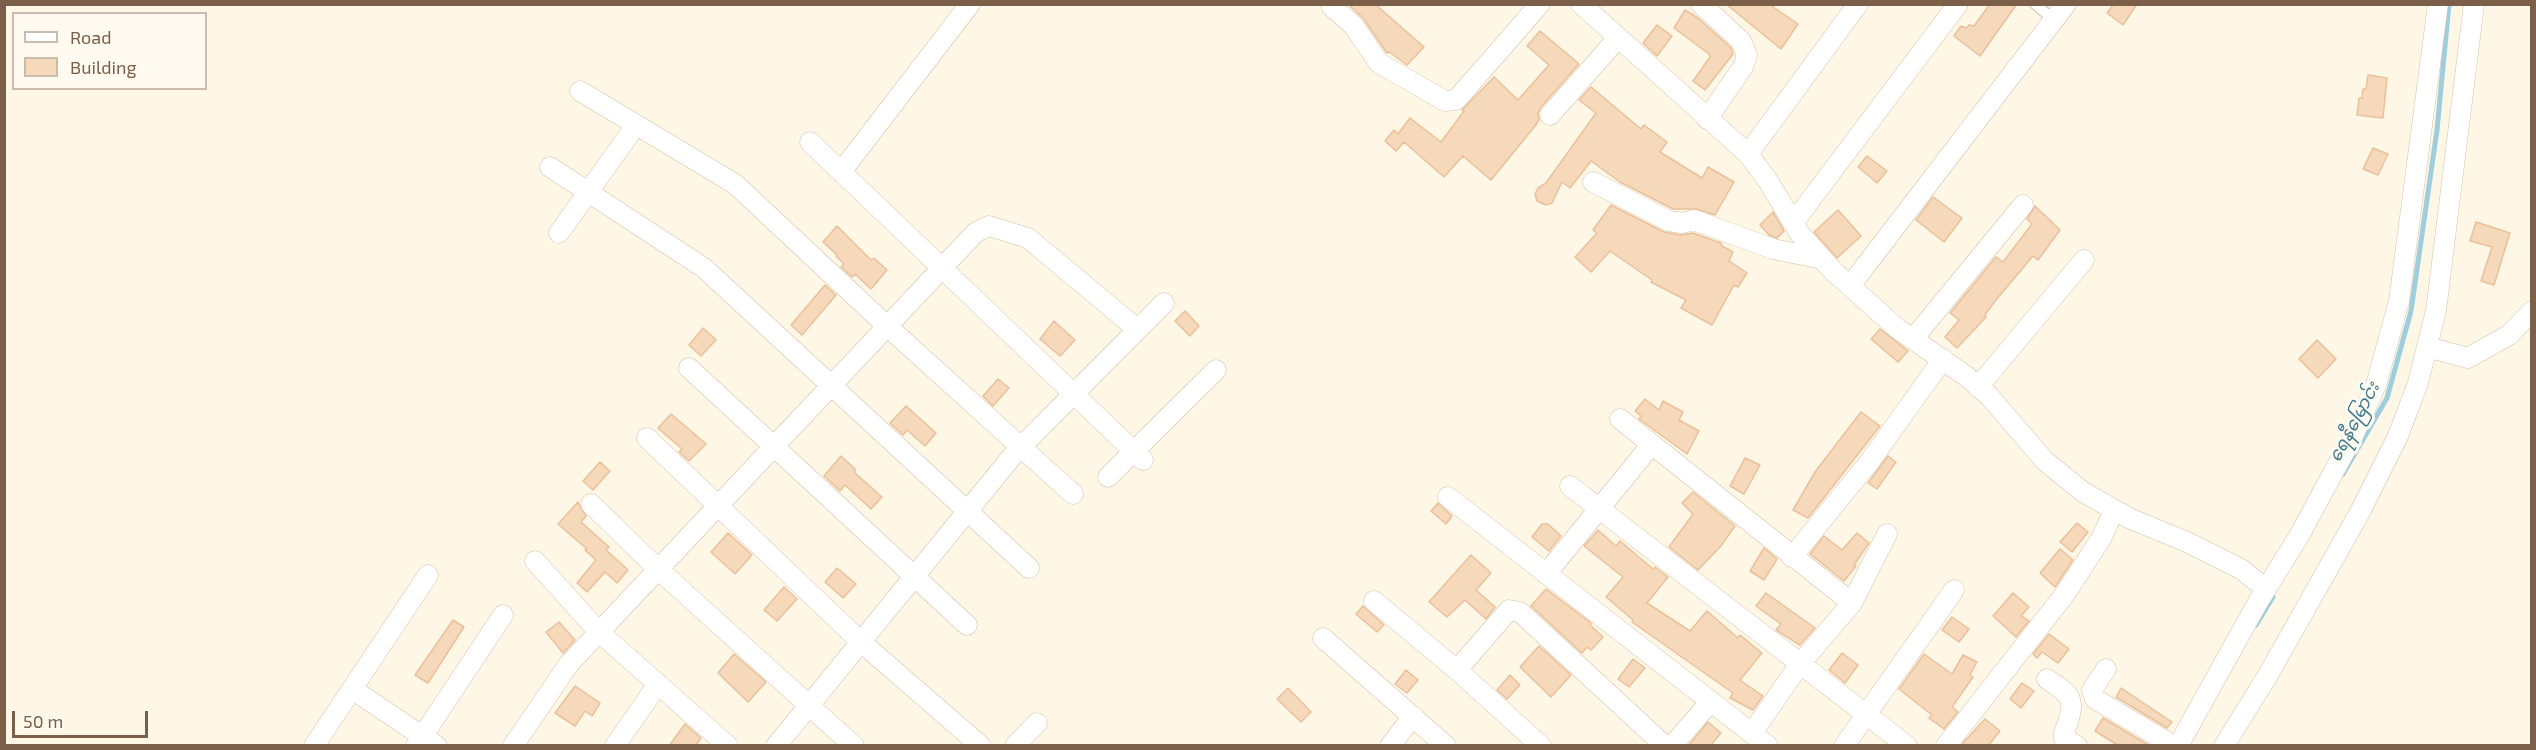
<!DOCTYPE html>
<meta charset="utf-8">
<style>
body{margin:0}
#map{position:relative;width:2536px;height:750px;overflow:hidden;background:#fef7e6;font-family:"Exo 2",sans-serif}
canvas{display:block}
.frame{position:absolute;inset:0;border:6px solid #7b5f48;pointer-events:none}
.legend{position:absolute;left:12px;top:12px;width:195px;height:78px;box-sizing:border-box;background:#fffaef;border:2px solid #cabcac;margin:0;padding:8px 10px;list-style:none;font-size:18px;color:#7b5f48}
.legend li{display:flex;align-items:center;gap:12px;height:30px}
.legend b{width:30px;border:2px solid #cabcac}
.scale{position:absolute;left:12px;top:711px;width:136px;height:27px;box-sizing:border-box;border:3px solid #7b5f48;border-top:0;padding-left:8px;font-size:18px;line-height:21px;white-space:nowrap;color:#7b5f48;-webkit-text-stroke:4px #fffaef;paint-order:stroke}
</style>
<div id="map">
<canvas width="2536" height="750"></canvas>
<div class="frame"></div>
<ul class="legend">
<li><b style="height:8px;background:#fff"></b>Road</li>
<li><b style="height:16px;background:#f6d8bb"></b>Building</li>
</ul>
<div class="scale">50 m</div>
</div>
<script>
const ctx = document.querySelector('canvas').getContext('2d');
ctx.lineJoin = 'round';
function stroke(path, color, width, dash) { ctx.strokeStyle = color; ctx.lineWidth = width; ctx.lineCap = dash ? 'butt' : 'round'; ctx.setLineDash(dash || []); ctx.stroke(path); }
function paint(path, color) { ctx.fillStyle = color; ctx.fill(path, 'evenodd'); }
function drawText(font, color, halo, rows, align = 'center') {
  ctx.font = font + ' "Exo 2","Noto Sans Myanmar",sans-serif'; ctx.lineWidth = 6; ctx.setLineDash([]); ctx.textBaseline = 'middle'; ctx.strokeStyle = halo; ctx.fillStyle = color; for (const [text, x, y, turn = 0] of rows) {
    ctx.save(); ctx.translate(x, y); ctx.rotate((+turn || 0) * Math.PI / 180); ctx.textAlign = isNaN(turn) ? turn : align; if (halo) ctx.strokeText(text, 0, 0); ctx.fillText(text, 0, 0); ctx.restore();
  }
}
stroke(new Path2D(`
 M2343,474L2387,398L2411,311L2437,130L2449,4
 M2256,625L2273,597`), '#9ecddd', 5);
const building = new Path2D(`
 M1348,4H1375L1424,47L1407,65L1389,52L1387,53L1363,18Z
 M1726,4H1769L1798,24L1781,49Z
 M1990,4H2017L1980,56L1954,36L1961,26L1966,28L1969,25L1974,26Z
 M2114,4H2137L2123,25L2107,13Z
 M1685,10L1698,18L1731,48L1733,54L1705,90L1693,81L1710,57L1709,54L1674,28Z
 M1657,25L1672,36L1657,56L1643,43Z
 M1540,31L1579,64L1541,107L1538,113L1539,120L1535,126L1491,180L1463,156L1444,177L1404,142L1396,151L1385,141L1394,130L1398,134L1410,118L1441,142L1464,111L1462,110L1494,77L1518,100L1549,65L1527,46Z
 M2368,75L2387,78L2383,118L2357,115L2359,98H2362L2363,89H2366Z
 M1591,87L1641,129L1644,125L1667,142L1660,152L1702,178L1708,167L1734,182L1715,215L1697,209H1673L1620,182L1591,161L1570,188L1562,182L1552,203L1546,205L1537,201L1535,194L1538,188L1546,183L1596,113L1579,100Z
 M2373,148L2388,154L2378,175L2363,169Z
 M1867,156L1887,171L1877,183L1858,167Z
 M1933,197L1962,218L1944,242L1916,220Z
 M1611,205L1664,232L1681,235L1693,233L1721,243L1722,246L1733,252L1729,261L1747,273L1738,287L1734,285L1712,325L1681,308L1686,300L1651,282L1652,280L1610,251L1591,272L1575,257L1597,233L1593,230Z
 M2035,206L2060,230L2038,260L2033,256L1995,301L1985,315L1986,317L1957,348L1945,337L1959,320L1950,313L1996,257L2003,262L2032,224L2027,219Z
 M1838,210L1861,236L1837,258L1814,232Z
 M1773,212L1784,231L1777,238L1769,235L1760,225Z
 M2476,222L2510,233L2494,285L2481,281L2492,247L2470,241Z
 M837,226L871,260L874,258L887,270L871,289L855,274L852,277L841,267L844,264L836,256L837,255L823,242Z
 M825,285L836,295L802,335L791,325Z
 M1185,311L1199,326L1190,336L1175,321Z
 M1054,321L1075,340L1060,356L1040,339Z
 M703,328L716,340L701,356L689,345Z
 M1880,329L1908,351L1898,362L1871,339Z
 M2317,340L2336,359L2318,378L2299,359Z
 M998,379L1009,388L993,406L983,396Z
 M1645,399L1659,410L1663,401L1683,412L1679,420L1699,431L1687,454L1639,419L1641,416L1635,411Z
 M906,406L936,433L925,446L907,430L903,435L890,423Z
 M1861,412L1880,426L1808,518L1793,510L1815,472Z
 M671,414L706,444L689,461L679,452L682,449L658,428Z
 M841,456L855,469V473L882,497L871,509L845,485L840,491L824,476Z
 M1888,456L1896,462L1877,489L1868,483Z
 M1745,458L1760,465L1744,494L1730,486Z
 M600,462L610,471L593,490L583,481Z
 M1693,492L1735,526L1721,546L1698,570L1669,547L1693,514L1682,503Z
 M578,502L586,516L581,522L609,547L606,550L628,570L617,583L605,572L587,592L577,583L596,560L585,550L587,549L558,524Z
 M1438,503L1452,516L1446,524L1431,511Z
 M2077,523L2088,532L2072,552L2060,542Z
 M1542,524H1548L1561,536L1549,551L1532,537Z
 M1598,530L1616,546L1620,541L1653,569L1655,567L1668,577L1647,603L1690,631L1707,611L1738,638L1740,635L1762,653L1740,680L1763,696L1753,710L1730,698L1733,693L1632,622L1633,620L1606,597L1623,577L1584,546Z
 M728,533L752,555L735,574L711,552Z
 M1857,533L1869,543L1854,565L1856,566L1844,581L1810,554L1824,536L1842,550Z
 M1764,548L1777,559L1764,580L1750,571Z
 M2060,549L2073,560L2055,587L2040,573Z
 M1471,555L1491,573L1476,590L1495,607L1486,619L1465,600L1447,617L1429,602Z
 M837,568L856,584L843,598L825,582Z
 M784,587L797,599L777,621L764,610Z
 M1546,589L1591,623L1590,625L1603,637L1591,650L1587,647L1582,653L1531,606Z
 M1766,593L1815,628L1800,645L1776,630L1781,624L1756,606Z
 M2013,593L2029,607L2021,616L2029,621L2016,637L1993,616Z
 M1363,606L1384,625L1377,632L1356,614Z
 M1952,617L1969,629L1959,642L1942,630Z
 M453,620L464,627L428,683L415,675Z
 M559,622L575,640L563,653L546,632Z
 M2049,634L2069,649L2058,663L2042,652L2037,658L2033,654Z
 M1539,646L1571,675L1551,697L1520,667Z
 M1842,653L1858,665L1845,683L1829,670Z
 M734,654L766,682L748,702L718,673Z
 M1924,654L1952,674L1963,655L1977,662L1970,675L1973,677L1952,707L1958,712L1944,729L1929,718L1932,715L1899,689Z
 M1633,659L1645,668L1629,687L1618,679Z
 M1406,670L1418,680L1407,693L1395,684Z
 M1510,675L1520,685L1507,699L1497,690Z
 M2022,683L2034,691L2021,708L2010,699Z
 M575,686L600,703L592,716L585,711L575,726L555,713Z
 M1288,688L1311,712L1301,722L1277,699Z
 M2121,688L2172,722L2167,728L2116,697Z
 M2103,718L2150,746H2119L2095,731Z
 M1985,719L2000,731L1988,746H1966L1963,743Z
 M1708,722L1721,733L1710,746H1688Z
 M685,724L701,738L695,746H669Z`);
paint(building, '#f6d8bb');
stroke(building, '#eac09a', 1.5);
const lane = new Path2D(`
 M2035,4L2054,20`);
const street = new Path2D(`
 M1581,4L1748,154L1768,181L1800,234L1833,271L1898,329L1966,376L1989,396L2045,461L2083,492L2131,519L2187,542L2241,569L2266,589
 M1701,4L1741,41L1747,55L1743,67L1707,119
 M1332,7L1353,25L1379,63L1445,101L1456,100L1540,4
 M580,91L735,184L888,327L1073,494
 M1550,115L1618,38
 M810,142L1143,460
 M1748,154L1858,4
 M550,167L704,268L1029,568
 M841,172L970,4
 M1593,182L1669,221L1682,223L1694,220L1773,249L1823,259
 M1793,223L1958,4
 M559,233L636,125
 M1850,286L2066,4
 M1913,339L2023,205
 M2427,347L2468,358L2509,335L2532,311
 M689,368L967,625
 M1978,387L2084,260
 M1620,419L1852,603
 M647,438L861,642L981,746
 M1108,477L1216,370
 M1570,486L1907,746
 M1448,497L1768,746
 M591,504L659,570L854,746
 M1792,557L1870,461L1943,359
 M535,561L599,632L728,746
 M1546,574L1652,444
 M1374,601L1457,670
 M1323,638L1446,746
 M2106,669L2092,690L2095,699L2174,746
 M2047,679C2069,694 2077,697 2067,725C2065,730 2063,732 2064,738L2077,746
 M352,689L437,746
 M1752,733L1800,664L1852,603L1887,534
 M314,746L428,575
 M416,746L503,615
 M513,746L569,664L976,232L989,226L1028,238L1137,329
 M615,746L658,684
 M776,746L1014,454L1164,303
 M1015,746L1037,723
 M1390,746L1413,716
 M1541,746L1457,670L1509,610L1520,612L1665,746
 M1672,746L1711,701
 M1844,746L1954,590
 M1946,746L2065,594L2102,537L2114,510
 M2178,746L2258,602L2299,536L2352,438L2376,385L2399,301L2438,4
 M2224,746L2268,675L2360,512L2398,436L2418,383L2436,311L2474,4`);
stroke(lane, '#d2c0aa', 12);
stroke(street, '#d2c0aa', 21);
stroke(lane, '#fff', 10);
stroke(street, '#fff', 20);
drawText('italic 18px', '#3f7b90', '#fffaef', [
 ["ရေနီမြောင်း",2354,422,-62]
]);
</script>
